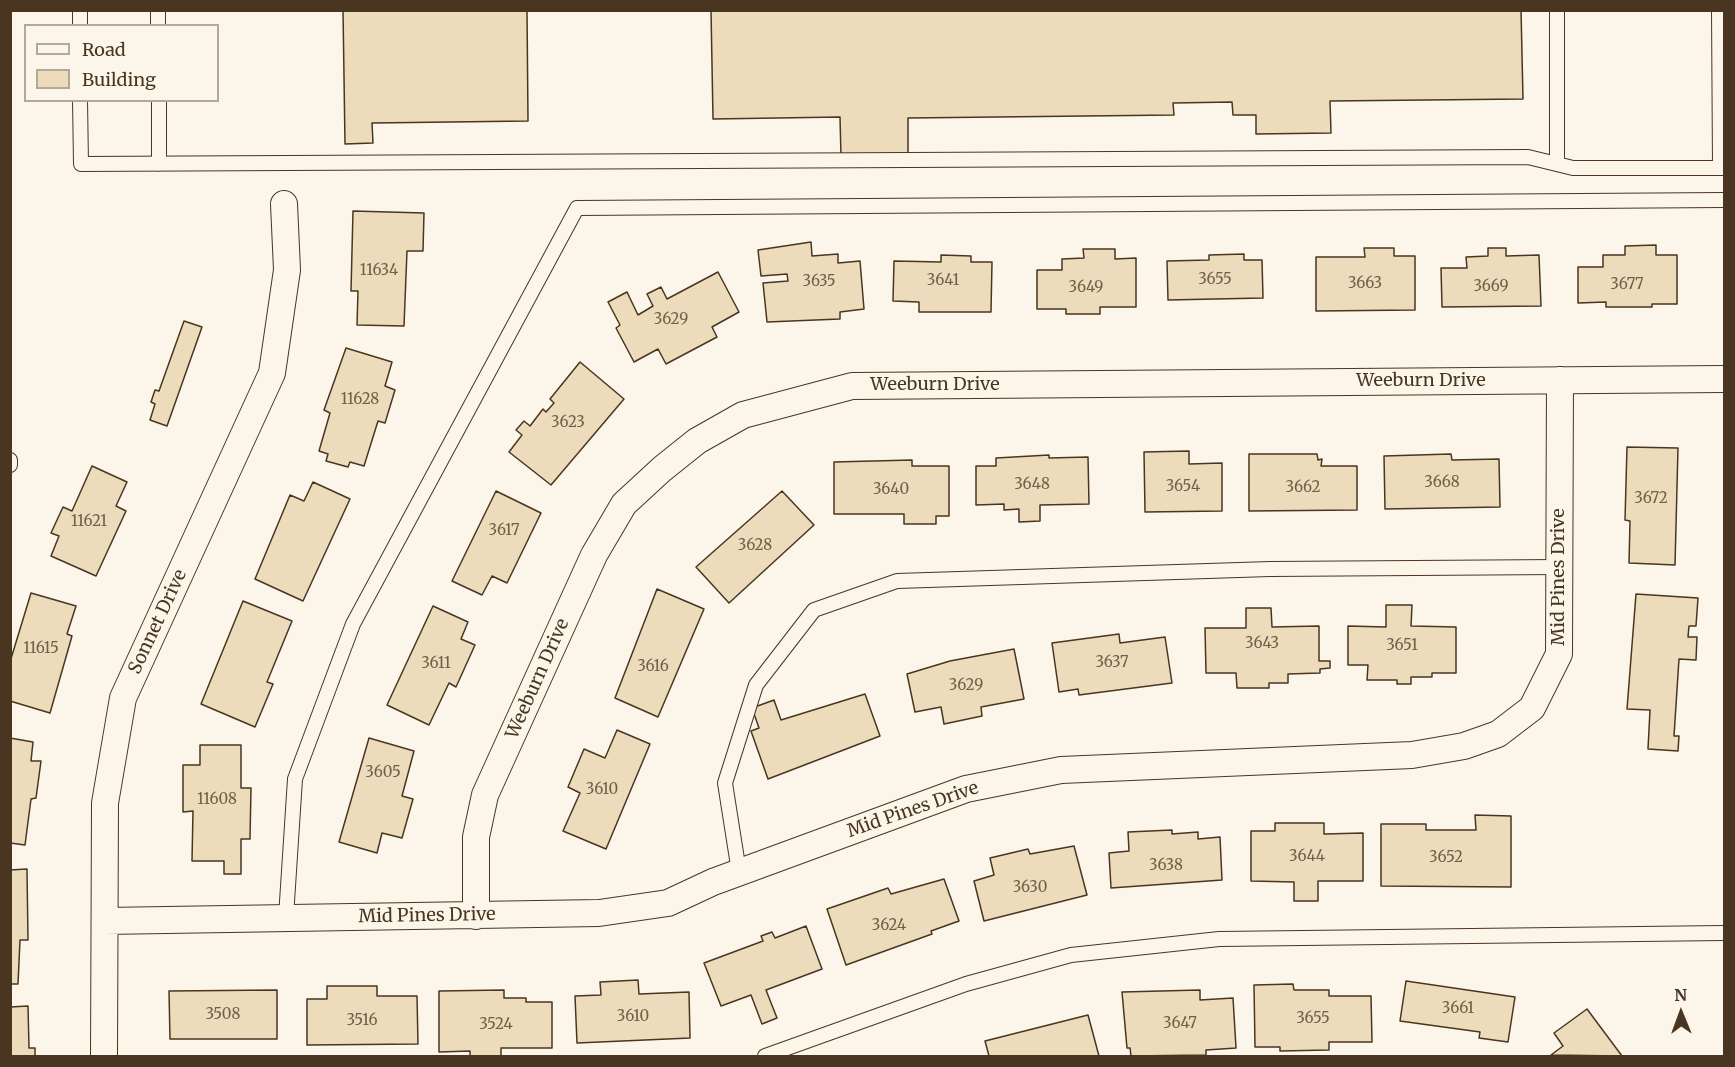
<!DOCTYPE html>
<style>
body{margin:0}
#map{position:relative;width:1735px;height:1067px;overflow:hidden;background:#fbf6e9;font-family:Merriweather,serif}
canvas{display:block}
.frame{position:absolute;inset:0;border:12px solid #4a3520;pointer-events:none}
.legend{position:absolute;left:24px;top:24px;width:195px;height:78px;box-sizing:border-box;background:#fbf6e9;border:2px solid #b4a999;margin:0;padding:8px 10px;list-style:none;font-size:18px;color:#4a3520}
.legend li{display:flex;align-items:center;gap:12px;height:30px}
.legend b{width:30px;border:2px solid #b4a999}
.north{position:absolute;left:1651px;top:983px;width:60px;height:60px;-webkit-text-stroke:4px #fbf6e9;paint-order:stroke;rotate:359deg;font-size:16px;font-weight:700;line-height:24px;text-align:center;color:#4a3520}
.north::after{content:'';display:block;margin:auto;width:21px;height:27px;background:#4a3520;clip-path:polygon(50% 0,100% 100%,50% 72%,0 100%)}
</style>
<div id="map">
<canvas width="1735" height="1067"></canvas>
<div class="frame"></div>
<ul class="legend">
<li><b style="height:8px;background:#fbf6e9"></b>Road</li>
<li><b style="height:16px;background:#ecdcbc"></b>Building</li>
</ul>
<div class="north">N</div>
</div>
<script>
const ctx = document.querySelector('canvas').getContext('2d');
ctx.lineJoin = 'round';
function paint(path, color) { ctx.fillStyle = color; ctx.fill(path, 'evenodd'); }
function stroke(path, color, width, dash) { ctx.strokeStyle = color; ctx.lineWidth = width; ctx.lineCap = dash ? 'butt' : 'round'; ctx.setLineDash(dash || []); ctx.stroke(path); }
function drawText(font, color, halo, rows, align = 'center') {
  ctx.font = font + ' Merriweather,serif'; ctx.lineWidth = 4.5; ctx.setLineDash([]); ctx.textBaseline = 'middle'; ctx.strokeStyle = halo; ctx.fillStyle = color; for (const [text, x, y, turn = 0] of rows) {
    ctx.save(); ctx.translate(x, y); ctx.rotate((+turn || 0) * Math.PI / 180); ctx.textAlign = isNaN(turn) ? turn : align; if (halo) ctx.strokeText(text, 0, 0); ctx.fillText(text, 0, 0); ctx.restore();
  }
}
const building = new Path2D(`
 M343,10H527L528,121L372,123L373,143L345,144Z
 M711,10H1521L1523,99L1330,101L1331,133L1256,134V115H1233L1232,102L1173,103L1174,115L908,118V155L841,157L840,117L713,119Z
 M353,211L424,213L423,251H407L404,326L357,325L358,291H351Z
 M811,242L812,256L838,254V263L860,261L864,309L840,312V319L767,322L763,283L788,281L787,274L761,276L758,250Z
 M1656,245V255H1677V304H1652V307H1606V302L1578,303V267H1603V255H1625V246Z
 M1364,248H1394V256H1415V310L1316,311V257H1365Z
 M1488,248H1506V256L1539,255L1541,306L1442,307L1441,268H1467L1466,257L1488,256Z
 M1083,249H1115V259L1136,258V307H1100V314H1066V309H1037V270H1062V259L1084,258Z
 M1244,254V260H1262L1263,298L1168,300L1167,261L1209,260V255Z
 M941,255L971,256V262H992L991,312H919V302L893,301L894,261L941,262Z
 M718,272L739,312L712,327L717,337L666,364L658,349L634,362L616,328L620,325L608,302L627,292L638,315L653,306L647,294L661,287L667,299Z
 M184,321L202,327L167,426L150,420L155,404L151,402L155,390L159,391Z
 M346,348L392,362L385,386L395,390L385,423L378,421L364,466L350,462L348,467L326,461L328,454L319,451L330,413L324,410Z
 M580,362L624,399L551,485L509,452L522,435L516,430L524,421L530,426L543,409L546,412L554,403L550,399Z
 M1627,447L1678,448L1675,565L1629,563L1630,521L1625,520Z
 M1189,451V464L1222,463V511L1145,512L1144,452Z
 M1249,454H1317L1318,460L1322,459L1321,466H1357V510L1249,511Z
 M1451,454L1452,460L1499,459L1500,507L1385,509L1384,456Z
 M1049,455V458L1088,457L1089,504L1040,505V521L1019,522V509L1004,510V504L976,505V466H996V458Z
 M912,460V466H949V516H936V524H904V514H834V462Z
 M92,466L127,482L116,506L126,511L96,576L51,556L59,536L51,533L63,507L72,511Z
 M313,482L350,499L303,601L255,579L290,495L304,501Z
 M496,491L541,513L507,583L492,576L482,595L452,581Z
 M782,491L814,525L729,603L696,567Z
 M657,589L704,609L658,717L615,698Z
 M31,593L76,606L67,634L72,636L50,713L10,701V662Z
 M1636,594L1698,598L1696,626H1689L1688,637H1697L1696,660L1679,659L1674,736H1679L1678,751L1648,749L1650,710L1627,709Z
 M243,601L292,621L267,682L273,684L255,727L201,704Z
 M1386,605H1412L1411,626L1456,627V673H1432V677H1411V684H1397V680H1367L1368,665H1348V626L1386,627Z
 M433,606L468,622L461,639L475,645L456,687L449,683L429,725L387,705Z
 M1246,608H1271L1272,627L1319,626V661H1330V668L1320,669V673L1288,674V683H1269V688H1237L1236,673H1206L1205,628H1246Z
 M1119,634L1120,643L1165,637L1172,683L1079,695L1078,689L1059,692L1052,643Z
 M1014,649L1024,699L981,707L982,716L944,724L941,707L915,712L907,674L950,661Z
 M865,694L880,736L768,779L751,731L759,728L752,708L774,700L781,720Z
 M617,730L650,744L606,849L563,831L580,793L568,787L584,749L605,758Z
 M10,738L33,742L31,761H41L36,798L31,799L25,845L10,843Z
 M369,738L414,751L402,796L413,799L402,838L382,833L377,853L339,842Z
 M200,745H241V788H251L250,839H241V874H224V861H192L193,811L183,812V765H200Z
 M1475,815L1511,816V887L1381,886V824H1426V830H1476Z
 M1275,823H1324V834L1363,833V881H1318V901H1294V882L1251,881V831H1275Z
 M1172,830V834L1198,832V839L1220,837L1222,880L1111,888L1109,853L1129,851L1128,832Z
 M1074,846L1087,895L984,921L974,881L994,875L990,858L1028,849L1030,854Z
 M27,869L28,940H20L18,984H10V870Z
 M944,879L959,921L931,931L932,934L846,965L827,909L888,888L891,894Z
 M806,926L822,969L766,990L777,1018L762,1024L751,995L721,1006L704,963L763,941L761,936L772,932L775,938Z
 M638,980L639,994L689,992L690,1038L577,1043L575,996L601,995L600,982Z
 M1406,981L1515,997L1508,1042L1479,1038L1480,1032L1400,1021Z
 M1293,984L1294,990H1329V996H1371L1372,1042H1329V1050L1280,1051V1047H1255L1254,985Z
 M327,986H377V996H417L418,1044L307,1045V999H327Z
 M277,990V1039H170L169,991Z
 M504,990V998H526V1002H552V1048H501V1056H470V1051L439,1052V991Z
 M1200,990V1000L1233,998L1236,1048L1206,1050V1055L1131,1056L1130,1048H1127L1122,992Z
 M28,1006L29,1048H35V1056H10V1007Z
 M1587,1009L1622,1056L1551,1055L1563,1046L1554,1033Z
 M1088,1015L1099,1056H989L985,1041Z`);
paint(building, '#ecdcbc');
stroke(building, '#4a3520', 1.5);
const service = new Path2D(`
 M80,10V26
 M158,10V26
 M1719,10L1720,168
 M80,100L81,164L1528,157L1573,168H1724
 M159,100V164
 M1557,164V10
 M10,460V465
 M739,872L725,783L756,685L814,610L897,581L1270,569L1559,567
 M286,917L295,779L353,624L577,208L1724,200
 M765,1056L966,984L1071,955L1219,939L1724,933`);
const minor = new Path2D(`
 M476,916V837L485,795L594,555L624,504L662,469L697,441L743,415L852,386L1724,379
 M105,921L599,913L668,903L713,882L966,789L1061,770L1412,755L1464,746L1498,734L1532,708L1559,654L1560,380
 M104,1056L105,803L123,698L272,373L287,270L284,204`);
stroke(service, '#4a3520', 16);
stroke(minor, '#4a3520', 28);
stroke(service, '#fbf6e9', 14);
stroke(minor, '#fbf6e9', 26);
drawText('15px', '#725f47', null, [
 ["11634",379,271],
 ["3655",1215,280],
 ["3641",943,281],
 ["3635",819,282],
 ["3663",1365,284],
 ["3677",1627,285],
 ["3669",1491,287],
 ["3649",1086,288],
 ["3629",671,320],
 ["11628",360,400],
 ["3623",568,423],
 ["3668",1442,483],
 ["3648",1032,485],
 ["3654",1183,487],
 ["3662",1303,488],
 ["3640",891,490],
 ["3672",1651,499],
 ["11621",89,522],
 ["3617",504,531],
 ["3628",755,546],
 ["3643",1262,644],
 ["3651",1402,646],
 ["11615",41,649],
 ["3637",1112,663],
 ["3611",436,664],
 ["3616",653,667],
 ["3629",966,686],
 ["3605",383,773],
 ["3610",602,790],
 ["11608",217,800],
 ["3644",1307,857],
 ["3652",1446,858],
 ["3638",1166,866],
 ["3630",1030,888],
 ["3624",889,926],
 ["3661",1458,1009],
 ["3508",223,1015],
 ["3610",633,1017],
 ["3655",1313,1019],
 ["3516",362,1021],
 ["3647",1180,1024],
 ["3524",496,1025]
]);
drawText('18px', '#4a3520', '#fbf6e9', [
 ["Weeburn Drive",1421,381],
 ["Weeburn Drive",935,385],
 ["Mid Pines Drive",1559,577,-90],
 ["Sonnet Drive",158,622,-65],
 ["Weeburn Drive",538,679,-66],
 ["Mid Pines Drive",913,810,-19],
 ["Mid Pines Drive",427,916,-1]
]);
</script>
